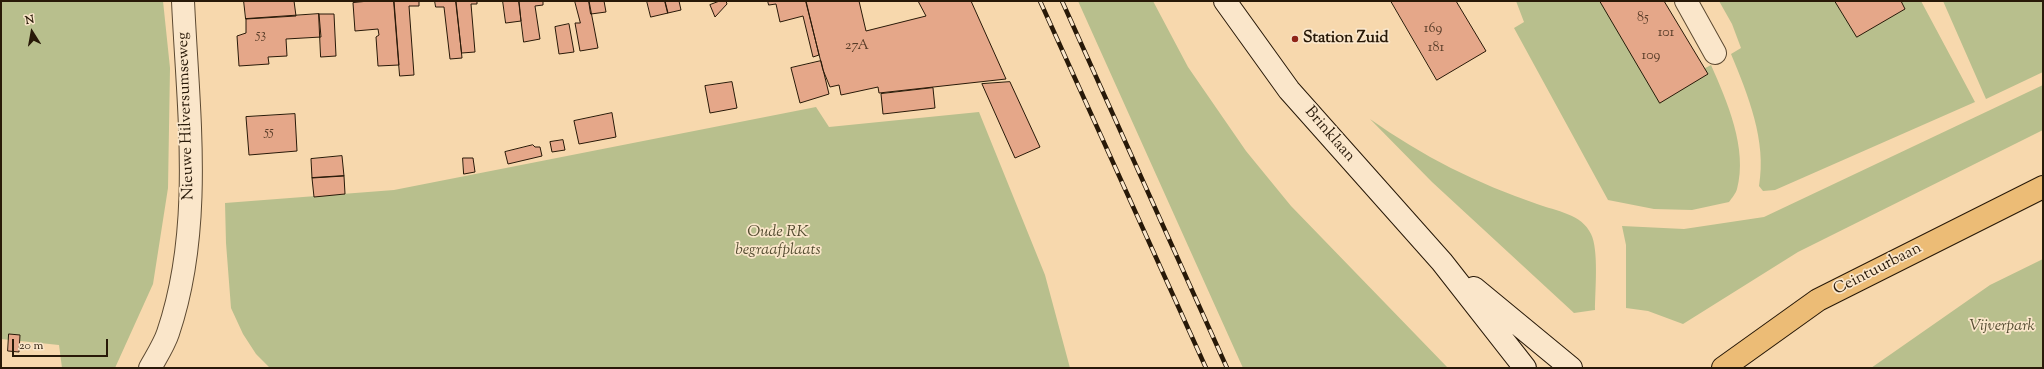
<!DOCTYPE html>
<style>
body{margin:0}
#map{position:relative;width:2044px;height:369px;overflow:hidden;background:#f7d8ad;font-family:"Sorts Mill Goudy",serif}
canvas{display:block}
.frame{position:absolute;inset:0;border:2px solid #281908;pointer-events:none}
.north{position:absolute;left:12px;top:12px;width:40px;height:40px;-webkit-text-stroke:3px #fae6ca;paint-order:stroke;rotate:349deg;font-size:11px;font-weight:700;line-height:16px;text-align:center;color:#281908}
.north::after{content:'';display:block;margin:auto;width:14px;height:18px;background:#281908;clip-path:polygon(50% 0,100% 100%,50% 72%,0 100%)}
.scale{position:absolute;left:12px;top:339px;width:96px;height:18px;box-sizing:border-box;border:2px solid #281908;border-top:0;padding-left:5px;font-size:12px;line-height:14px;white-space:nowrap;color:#281908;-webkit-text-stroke:3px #fae6ca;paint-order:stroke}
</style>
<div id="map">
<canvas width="2044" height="369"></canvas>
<div class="frame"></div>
<div class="north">N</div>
<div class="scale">20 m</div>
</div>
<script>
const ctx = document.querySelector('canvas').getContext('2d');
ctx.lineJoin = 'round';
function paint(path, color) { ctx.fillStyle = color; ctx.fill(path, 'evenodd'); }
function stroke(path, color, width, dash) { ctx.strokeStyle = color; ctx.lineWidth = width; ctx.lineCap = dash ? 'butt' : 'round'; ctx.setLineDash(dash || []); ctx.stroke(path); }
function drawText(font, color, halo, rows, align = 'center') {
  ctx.font = font + ' "Sorts Mill Goudy",serif'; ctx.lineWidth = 3.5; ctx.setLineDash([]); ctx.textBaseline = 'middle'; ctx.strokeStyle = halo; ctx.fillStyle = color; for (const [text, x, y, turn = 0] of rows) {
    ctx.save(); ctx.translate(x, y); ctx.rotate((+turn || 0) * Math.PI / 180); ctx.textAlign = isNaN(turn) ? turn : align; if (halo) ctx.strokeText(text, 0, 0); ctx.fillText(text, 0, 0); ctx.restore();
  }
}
paint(new Path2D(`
 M1,1H163L170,68L168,188L153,284L115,368H62L59,345L1,339Z
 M1078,1H1153L1188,67L1246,151L1291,206L1448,368H1243Z
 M1516,1H1656L1696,73L1711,65C1727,101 1748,149 1737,189C1736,193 1732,198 1729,202L1692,210L1654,209L1608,200L1514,28L1524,22Z
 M1719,1H1921L1975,102L1775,190L1763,191L1759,186C1767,141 1748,95 1731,54L1741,48L1732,24Z
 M1943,1H2043V72L1986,99Z
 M2043,85V130L1798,252L1683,324L1648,311L1626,308V245L1622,226L1684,229L1764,217Z
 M816,107L829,127L979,112L1045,275L1070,368H270L256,354L243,334L231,308L226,243L225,203L394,190Z
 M1370,119C1422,156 1478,184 1537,204C1556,211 1582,214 1591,234C1599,250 1595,291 1595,310L1574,313L1432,182Z
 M2043,259V368H1871L1990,285Z`), '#b8bf8d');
const building = new Path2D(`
 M244,1H294L296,16L246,19Z
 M369,1H394L399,65L378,66L376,37L379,35L378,29L355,31L353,3Z
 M394,1H419V6H409L414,75L400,76Z
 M435,1H456L462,58L450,59L444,7H436Z
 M456,1H477V4H471L475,52L462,53Z
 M503,1H519L521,21L506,23Z
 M519,1H543V5L535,6L540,39L524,42Z
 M575,1H589L598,48L580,51L575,23H580Z
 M589,1H604L606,12L591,14Z
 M647,1H665L668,13L651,17Z
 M665,1H679L681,10L668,13Z
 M720,1H726L727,4L715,17L710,5Z
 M768,1H806L819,55L813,57L803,16L780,22L776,4L769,5Z
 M806,1H859L866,31L926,16L918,1H971L1006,79L879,93L878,87L841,95L839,85L830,87L823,70Z
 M1391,1H1456L1486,51L1437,80Z
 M1600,1H1664L1708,74L1660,103Z
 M1835,1H1901L1905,9L1857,37Z
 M319,14L321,37L286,39L287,56L268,57L269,64L239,66L237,36L246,33V19Z
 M319,14H334L336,56L321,57Z
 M569,24L574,52L559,54L555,27Z
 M821,61L829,94L800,103L791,68Z
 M732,82L737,108L710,113L705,86Z
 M1010,82L1040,147L1015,158L982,84Z
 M933,88L935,108L883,114L881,94Z
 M612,113L616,137L579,144L574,121Z
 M295,114L297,151L249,155L246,117Z
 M563,140L565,150L552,152L550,142Z
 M533,145L535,147H540L542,156L508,164L505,152Z
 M342,156L344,176L312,178L311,159Z
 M463,158H473L475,172L464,174Z
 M344,176L345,194L314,197L312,178Z
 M9,334L20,335L19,352L8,351Z`);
paint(building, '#e5a789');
stroke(building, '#281908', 1);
const minor = new Path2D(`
 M1686,1L1715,53`);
const tertiary = new Path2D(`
 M150,368C156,357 164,345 168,333C204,227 188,110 183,1`);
const secondary = new Path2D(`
 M1225,1L1289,90L1442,262L1525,368
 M1474,288L1571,368`);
const primary = new Path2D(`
 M1723,368L1818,300L2043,187`);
stroke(minor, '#5c4931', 24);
stroke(tertiary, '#5c4931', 24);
stroke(secondary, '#281908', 24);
stroke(primary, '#281908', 24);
stroke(minor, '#fae6ca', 22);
stroke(tertiary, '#fae6ca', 22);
stroke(secondary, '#fae6ca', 22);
stroke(primary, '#ecbc76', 22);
const rail = new Path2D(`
 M1040,1L1206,368
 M1062,1L1227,368`);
stroke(rail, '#281908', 4.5);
stroke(rail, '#fae6ca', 3, [9]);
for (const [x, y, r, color] of [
 [1295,39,4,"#8f2418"]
]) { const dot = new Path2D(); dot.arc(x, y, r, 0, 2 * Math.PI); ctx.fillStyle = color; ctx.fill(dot); stroke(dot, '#fae6ca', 1.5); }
drawText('14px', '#573c28', null, [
 ["85",1643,19],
 ["169",1433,30],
 ["101",1666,34],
 ["53",261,36],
 ["27A",857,47],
 ["181",1436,49],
 ["109",1651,57],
 ["55",269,133]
]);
drawText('bold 16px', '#281908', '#fae6ca', [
 ["Station Zuid",1303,39]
], 'left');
drawText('16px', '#281908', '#fae6ca', [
 ["Nieuwe Hilversumseweg",187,116,-92],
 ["Brinklaan",1329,135,49],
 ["Ceintuurbaan",1878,270,-27]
]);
drawText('italic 16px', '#534b30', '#fae6ca', [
 ["Oude RK",778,233],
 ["begraafplaats",778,251],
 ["Vijverpark",2002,327]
]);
</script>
